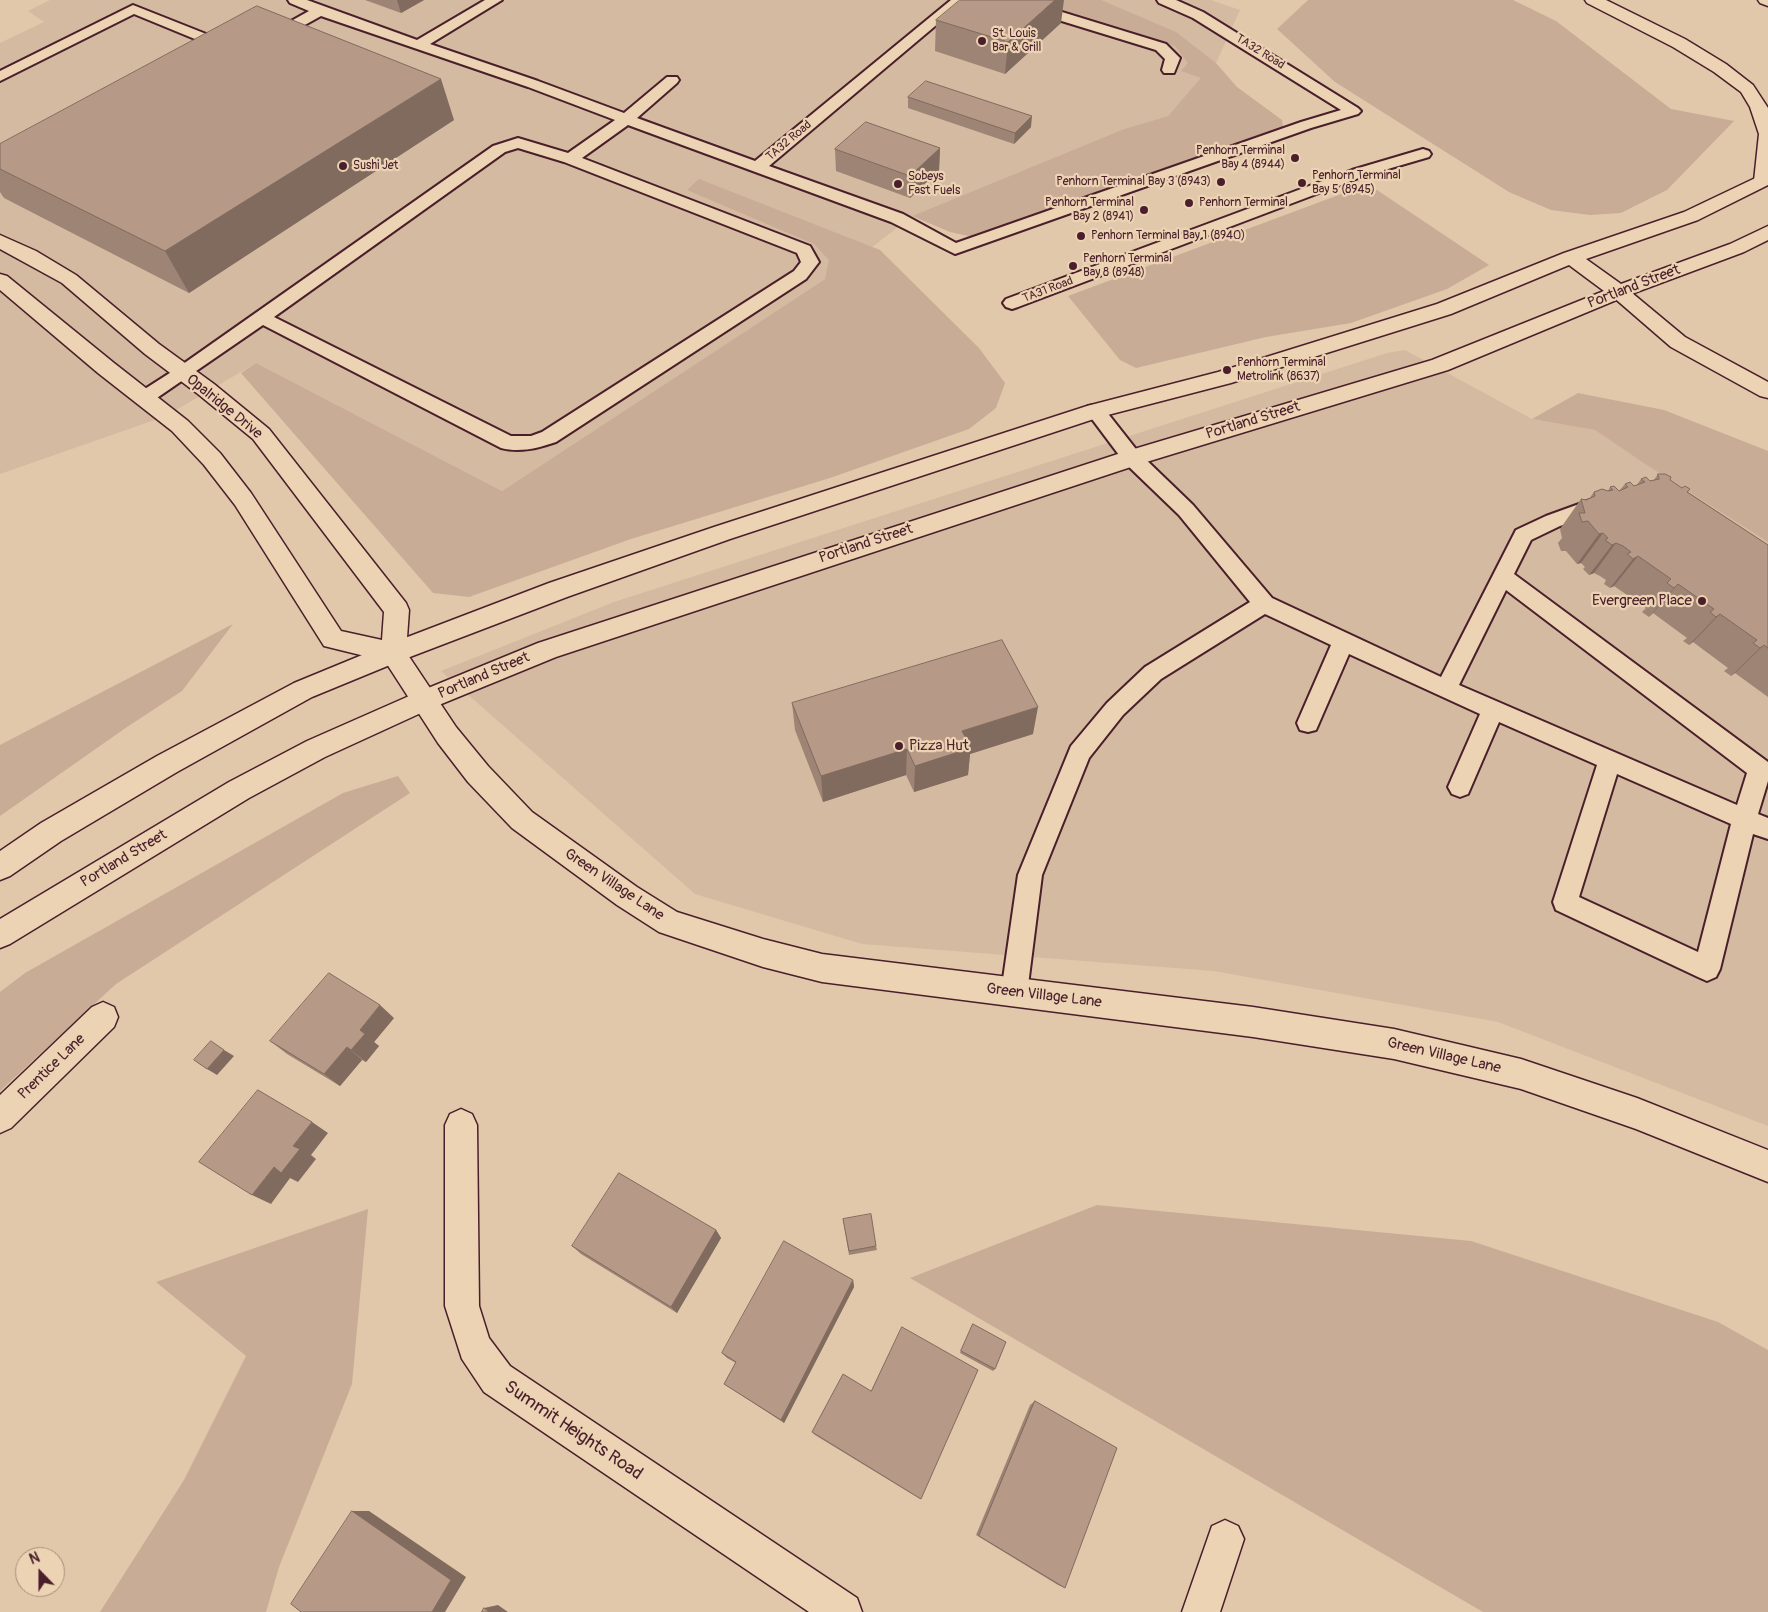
<!DOCTYPE html>
<style>
body{margin:0}
#map{position:relative;width:1768px;height:1612px;overflow:hidden;background:#e1c8ab;font-family:Pangolin,sans-serif}
canvas{display:block}
.north{position:absolute;left:15px;top:1547px;width:50px;height:50px;box-sizing:border-box;background:#ebd3b3;border:1px solid #ab8b7d;border-radius:50%;rotate:338deg;font-size:14px;font-weight:700;line-height:20px;text-align:center;color:#4a1f2b}
.north::after{content:'';display:block;margin:auto;width:18px;height:22px;background:#4a1f2b;clip-path:polygon(50% 0,100% 100%,50% 72%,0 100%)}
</style>
<div id="map">
<canvas width="1768" height="1612"></canvas>
<div class="north">N</div>
</div>
<script>
const ctx = document.querySelector('canvas').getContext('2d');
ctx.lineJoin = 'round';
function paint(path, color) { ctx.fillStyle = color; ctx.fill(path, 'evenodd'); }
function stroke(path, color, width, dash) { ctx.strokeStyle = color; ctx.lineWidth = width; ctx.lineCap = dash ? 'butt' : 'round'; ctx.setLineDash(dash || []); ctx.stroke(path); }
function drawText(font, color, halo, rows, align = 'center') {
  ctx.font = font + ' Pangolin,sans-serif'; ctx.lineWidth = 4.5; ctx.setLineDash([]); ctx.textBaseline = 'middle'; ctx.strokeStyle = halo; ctx.fillStyle = color; for (const [text, x, y, turn = 0] of rows) {
    ctx.save(); ctx.translate(x, y); ctx.rotate((+turn || 0) * Math.PI / 180); ctx.textAlign = isNaN(turn) ? turn : align; if (halo) ctx.strokeText(text, 0, 0); ctx.fillText(text, 0, 0); ctx.restore();
  }
}
paint(new Path2D(`
 M50,0H1211L1240,10L1216,63L1168,116L1124,129L912,216L866,252L502,491L256,363L166,416L0,474V43L44,22L28,11Z
 M1405,350L1532,419L1595,430L1645,464L1768,542V1126L1498,1022L1214,971L862,944L695,894L441,671L614,602L1387,353Z`), '#d4baa0');
paint(new Path2D(`
 M1028,0H1101L1176,32L1216,63L1237,87L1282,120L1284,134L977,238L950,232L912,216L1124,129L1168,116L1201,78L1181,71L1188,63L1175,46Z
 M1308,0H1513L1556,21L1671,109L1734,121L1667,190L1621,213L1590,215L1551,210L1509,192L1335,82L1277,29Z
 M699,179L880,250L979,348L1005,383L996,408L969,429L830,478L631,539L469,597L433,593L241,373L256,363L502,491L825,279L829,260L814,244L687,190Z
 M1368,184L1489,265L1447,289L1351,323L1266,337L1136,368L1120,360L1068,296Z
 M1578,393L1664,410L1768,451V542L1645,464L1595,430L1532,419Z
 M233,624L182,691L127,727L0,816V745Z
 M398,776L410,793L116,984L0,1091V992L25,973L343,793Z
 M1097,1205L1471,1241L1718,1322L1768,1350V1612H1483L910,1278Z
 M368,1209L352,1384L279,1567L266,1612H100L184,1480L246,1356L156,1282Z`), '#c8ac95');
const service = new Path2D(`
 M288,0H307L417,40L485,0H502L430,44L538,81L624,113L667,77H677L679,80L677,83L637,118L755,161L951,0H966L769,166L903,214L956,243L1301,122L1341,110L1193,18L1159,3L1157,0H1176L1203,12L1358,108L1361,111L1358,114L1311,128L955,254L891,222L628,125L582,158L810,246L819,262L806,279L556,442C538,448 520,453 501,448L263,325L151,402L144,404L137,402L135,398L137,394L176,369L493,146L518,138L568,153L615,120L528,87L321,16L276,41H266L264,38L266,35L309,11L290,3ZM518,148L564,162L797,253L801,262L794,271L542,432L531,436H511L274,317L505,152Z
 M1001,0H1023L1166,44L1180,58L1174,73H1164L1162,70L1165,59L1156,50L1003,3Z
 M133,5L234,45L236,48L234,51H224L134,14L0,81V71Z
 M1423,149L1429,151L1431,154L1429,157L1364,176L1018,307L1012,309L1006,307L1003,303L1006,299L1352,170Z
 M1095,405L1102,406L1139,453L1193,505L1272,598L1441,677L1516,530L1546,516L1593,499L1600,497L1607,499L1610,504L1607,509L1560,526L1531,540L1514,574L1768,762V781L1758,814L1768,818V839L1753,834L1720,969L1716,977L1707,981L1698,977L1556,910L1553,902L1597,765L1499,722L1468,794L1460,797L1452,794L1448,787L1480,714L1349,654L1316,730L1308,732L1300,730L1297,723L1331,645L1265,614L1161,679L1123,715L1089,758L1042,875L1027,993L1023,1002L1014,1005L1005,1002L1001,993L1018,875L1071,746L1107,703L1145,667L1250,602L1179,515L1125,463L1086,411L1088,406ZM1506,590L1747,773L1737,805L1459,685ZM1617,774L1731,824L1698,952L1579,897Z`);
const minor = new Path2D(`
 M0,235L36,251L76,275L159,344L214,384L269,429L406,603L409,610L406,652L456,727L488,766L532,812L637,887L677,912L763,939L822,954L1253,1007L1394,1029L1521,1059L1637,1098L1768,1150V1182L1636,1129L1521,1089L1394,1059L1253,1037L822,982L763,967L659,932L617,905L512,828L468,782L438,743L385,661L324,646L235,505L204,465L172,431L98,373L0,290V274L7,276L114,363L188,421L220,453L251,493L341,631L382,640L384,612L253,439L198,394L145,354L62,283L0,249Z
 M103,1002L114,1007L118,1017L114,1027L11,1128L0,1133V1095L92,1007Z
 M461,1109L472,1114L477,1125L479,1306L489,1338L510,1366L857,1598L862,1612H809L484,1392L462,1359L445,1306V1125L450,1114Z
 M1225,1520L1238,1526L1244,1539L1220,1612H1182L1212,1526Z`);
const secondary = new Path2D(`
 M1768,172V185L1698,220L1586,259L1621,284L1730,244L1768,226V240L1744,252L1626,296L1448,370L1140,464L556,657L434,707L325,757L249,798L10,944L0,948V919L229,782L307,741L416,693L538,643L1124,452L1432,360L1604,291L1569,265L1451,314L1231,383L1100,417L730,539L567,597L402,660L312,697L177,772L61,841L10,876L0,880V851L41,823L157,756L294,683L384,646L549,583L714,527L1087,406L1218,372L1437,304L1564,253L1684,212Z`);
const motorway = new Path2D(`
 M1585,0H1606L1685,39L1726,64L1753,85L1768,108V185H1756L1754,181L1759,134L1750,107L1741,92L1714,72L1673,47L1587,3Z
 M1758,0H1768V6L1760,3Z
 M1619,286L1626,288L1685,337L1768,382V398L1760,396L1671,347L1612,296L1609,292L1612,288Z`);
stroke(service, '#4a1f2b', 4);
stroke(minor, '#4a1f2b', 3);
stroke(secondary, '#4a1f2b', 3);
stroke(motorway, '#4a1f2b', 3);
paint(service, '#ebd3b3');
paint(minor, '#ebd3b3');
paint(secondary, '#ebd3b3');
paint(motorway, '#ebd3b3');
paint(new Path2D(`
 M365,0H424L401,13Z
 M936,20L1061,23L1005,74L935,51Z
 M908,97L1031,127L1014,144L908,108Z
 M454,120L189,293L4,198L0,192V144Z
 M940,148L939,170L910,198L836,171L835,149Z
 M1658,474L1670,480L1682,488L1690,489L1688,492L1768,545V697L1735,673L1731,676L1724,671L1728,668L1693,642L1689,645L1683,641L1687,638L1653,613L1649,617L1642,612L1646,608L1614,586L1610,588L1604,584L1606,580L1600,576L1594,573L1589,575L1583,569L1585,567L1581,563L1577,564L1566,551H1561L1558,543L1562,538L1560,529L1581,499L1586,500L1589,499L1594,492L1608,491L1610,487L1619,491L1620,490L1625,484L1634,486L1637,485L1641,479L1650,481L1654,480Z
 M792,703L1033,734L970,754L968,775L914,792L906,775L823,802L795,730Z
 M394,1018L374,1042L379,1046L366,1062L362,1060L340,1086L287,1054L270,1041Z
 M843,1219L876,1246L877,1250L849,1255Z
 M716,1230L721,1238L677,1313L581,1254L572,1246Z
 M853,1280L854,1287L784,1423L724,1384L736,1363L727,1358L722,1353Z
 M973,1324L995,1369L993,1371L960,1353Z
 M1035,1401L1065,1588L1058,1585L976,1535L1030,1405Z
 M812,1432L921,1499H920L815,1435Z`), '#9d8474');
paint(new Path2D(`
 M397,0H424L401,13Z
 M1055,0H1064L1061,23L1005,74L1008,42Z
 M441,79L454,120L189,293L165,251Z
 M1032,116L1031,127L1014,144L1015,133Z
 M940,148L939,170L910,198V176Z
 M1603,533L1581,563L1577,564L1599,534Z
 M1616,543L1594,573L1589,575L1612,545Z
 M1638,556L1614,586L1610,588L1633,559Z
 M1678,584L1653,613L1649,617L1674,588Z
 M1720,614L1693,642L1689,645L1716,617Z
 M1764,645L1735,673L1731,676L1760,648Z
 M1038,707L1033,734L970,754L968,775L914,792L915,766L962,731Z
 M907,749L906,775L823,802L821,776Z
 M380,1005L394,1018L374,1042L379,1046L366,1062L351,1050L360,1030Z
 M347,1047L362,1060L340,1086L324,1074Z
 M224,1050L234,1056L217,1075L207,1069Z
 M312,1122L328,1133L311,1155L316,1159L298,1182L290,1178L271,1204L252,1195L274,1167L293,1146Z
 M716,1230L721,1238L677,1313L671,1307Z
 M853,1280L854,1287L784,1423L781,1420Z
 M352,1511H369L466,1577L445,1612H432Z
 M498,1605L508,1612H489L484,1608Z`), '#806b5e');
const building = new Path2D(`
 M960,0H1055L1008,42L936,20Z
 M257,6L441,79L165,251L0,169V144Z
 M926,81L1032,116L1015,133L908,97Z
 M866,122L940,148L910,176L835,149Z
 M1658,474H1665L1671,477L1670,480L1682,488L1685,486L1690,489L1687,492L1768,545V648L1764,645L1760,648L1753,643L1757,640L1720,614L1716,617L1710,612L1714,609L1678,584L1674,588L1667,583L1671,579L1638,556L1633,559L1627,554L1631,552L1623,546L1616,543L1612,545L1605,540L1608,538L1603,533L1599,534L1588,521L1582,522L1579,513H1585L1581,499L1586,500L1595,496L1594,492L1602,489L1608,491L1613,490L1610,487L1614,486L1619,491L1628,487L1625,484L1630,482L1634,486L1645,482L1641,479L1646,477L1650,481L1659,479Z
 M1002,640L1038,707L962,731L971,748L915,766L907,749L821,776L792,703Z
 M329,973L380,1005L360,1030L365,1034L351,1050L347,1047L324,1074L270,1041Z
 M211,1041L224,1050L207,1069L194,1060Z
 M258,1090L312,1122L293,1146L300,1149L281,1173L274,1167L252,1195L199,1162Z
 M619,1173L716,1230L671,1307L572,1246Z
 M871,1214L876,1246L849,1251L843,1219Z
 M784,1241L853,1280L781,1420L724,1384L736,1362L722,1353Z
 M973,1324L1006,1342L995,1369L961,1351Z
 M902,1327L978,1370L921,1499L812,1432L843,1374L871,1391Z
 M1035,1401L1117,1448L1065,1588L979,1536Z
 M352,1511L451,1580L432,1612H301L291,1604Z
 M484,1608L489,1612H482Z`);
paint(building, '#b79987');
stroke(building, '#806b5e', 1);
for (const [x, y, r, color] of [
 [982,41,5,"#4a1f2b"],
 [1295,158,5,"#4a1f2b"],
 [343,166,5,"#4a1f2b"],
 [1221,182,5,"#4a1f2b"],
 [1302,183,5,"#4a1f2b"],
 [898,184,5,"#4a1f2b"],
 [1189,203,5,"#4a1f2b"],
 [1144,210,5,"#4a1f2b"],
 [1081,236,5,"#4a1f2b"],
 [1073,266,5,"#4a1f2b"],
 [1227,370,5,"#4a1f2b"],
 [1702,601,5,"#4a1f2b"],
 [899,746,5,"#4a1f2b"]
]) { const dot = new Path2D(); dot.arc(x, y, r, 0, 2 * Math.PI); ctx.fillStyle = color; ctx.fill(dot); stroke(dot, '#ebd3b3', 2); }
drawText('12px', '#4a1f2b', '#ebd3b3', [
 ["St. Louis",992,34],
 ["Bar & Grill",992,48],
 ["Penhorn Terminal",1285,151,"right"],
 ["Bay 4 (8944)",1285,165,"right"],
 ["Sushi Jet",353,166],
 ["Penhorn Terminal",1312,176],
 ["Bay 5 (8945)",1312,190],
 ["Sobeys",908,177],
 ["Fast Fuels",908,191],
 ["Penhorn Terminal Bay 3 (8943)",1211,182,"right"],
 ["Penhorn Terminal",1134,203,"right"],
 ["Bay 2 (8941)",1134,217,"right"],
 ["Penhorn Terminal",1199,203],
 ["Penhorn Terminal Bay 1 (8940)",1091,236],
 ["Penhorn Terminal",1083,259],
 ["Bay 8 (8948)",1083,273],
 ["Penhorn Terminal",1237,363],
 ["Metrolink (8637)",1237,377]
], 'left');
drawText('12px', '#4a1f2b', '#ebd3b3', [
 ["TA32 Road",1260,52,32],
 ["TA32 Road",789,141,-40],
 ["TA31 Road",1048,290,-21]
]);
drawText('15px', '#4a1f2b', '#ebd3b3', [
 ["Portland Street",1634,287,-21],
 ["Opalridge Drive",224,407,39],
 ["Portland Street",1253,421,-17],
 ["Portland Street",866,544,-18],
 ["Portland Street",484,676,-23],
 ["Portland Street",124,859,-31],
 ["Green Village Lane",614,885,34],
 ["Green Village Lane",1044,996,7],
 ["Green Village Lane",1444,1056,13],
 ["Prentice Lane",52,1067,-44]
]);
drawText('15px', '#4a1f2b', '#ebd3b3', [
 ["Evergreen Place",1692,601],
 ["Pizza Hut",909,746,"left"]
], 'right');
drawText('18px', '#4a1f2b', '#ebd3b3', [
 ["Summit Heights Road",573,1431,34]
]);
</script>
